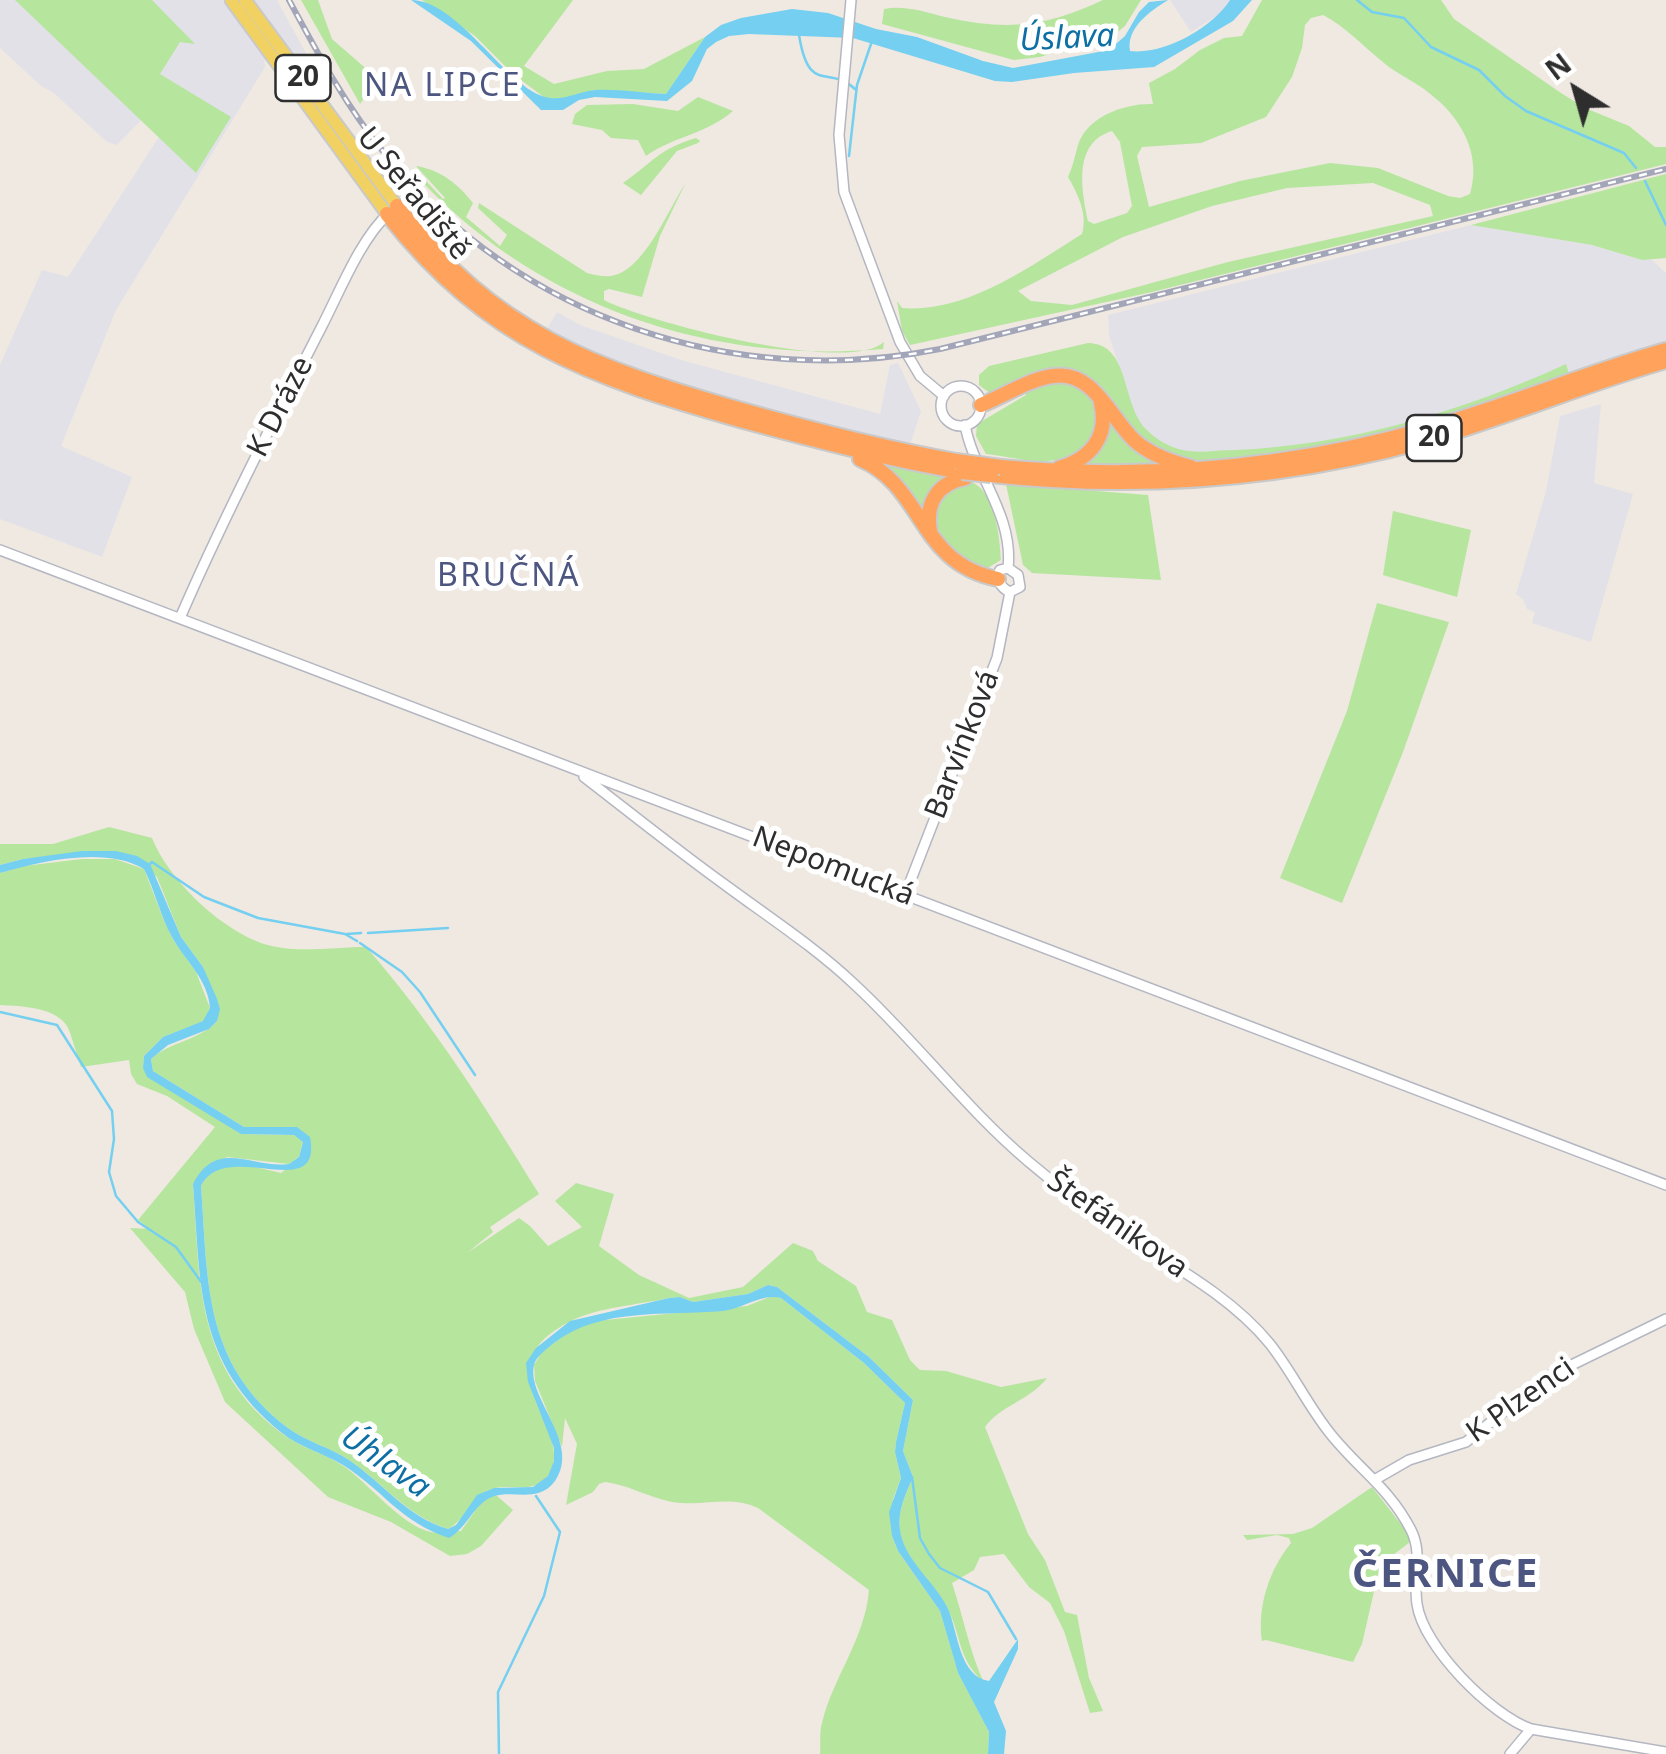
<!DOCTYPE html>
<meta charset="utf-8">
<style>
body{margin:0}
#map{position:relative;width:1666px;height:1754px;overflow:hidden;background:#efe9e1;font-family:"Noto Sans",sans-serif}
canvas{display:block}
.north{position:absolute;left:1526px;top:40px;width:100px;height:100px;-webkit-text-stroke:8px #fff;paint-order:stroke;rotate:323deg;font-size:28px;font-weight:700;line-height:40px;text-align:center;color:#2e2e2e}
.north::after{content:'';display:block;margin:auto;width:35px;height:45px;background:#2e2e2e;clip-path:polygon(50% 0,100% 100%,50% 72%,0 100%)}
</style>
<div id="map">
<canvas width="1666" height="1754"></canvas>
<div class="north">N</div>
</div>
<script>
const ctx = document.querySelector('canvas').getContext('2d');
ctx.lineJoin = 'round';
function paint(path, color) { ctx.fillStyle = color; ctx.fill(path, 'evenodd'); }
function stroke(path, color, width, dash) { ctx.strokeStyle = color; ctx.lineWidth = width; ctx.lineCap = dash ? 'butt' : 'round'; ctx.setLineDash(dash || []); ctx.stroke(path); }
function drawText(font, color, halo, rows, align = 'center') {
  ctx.font = font + ' "Noto Sans",sans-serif'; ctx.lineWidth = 10; ctx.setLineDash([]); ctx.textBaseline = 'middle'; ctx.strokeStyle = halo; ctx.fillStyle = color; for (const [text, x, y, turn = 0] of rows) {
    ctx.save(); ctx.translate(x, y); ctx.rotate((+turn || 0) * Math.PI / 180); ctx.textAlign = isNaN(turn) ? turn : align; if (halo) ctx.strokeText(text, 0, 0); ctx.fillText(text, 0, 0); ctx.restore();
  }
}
paint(new Path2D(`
 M0,0H222L264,54L265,67L116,310L61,446L132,477L102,557L0,519V365L42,270L68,277L159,137L142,119L117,145L107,142L55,94L40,85L0,48Z
 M252,0H277L325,88L303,68Z
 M1170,0H1230L1221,13L1191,32Z
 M1471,225L1592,245L1642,260L1651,259L1666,273V341L1419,423L1275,454L1179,455L1137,424L1109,335L1108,315Z
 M557,312L580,325L681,360L880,414L890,365L898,363L921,411L910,445L760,408L647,375L569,344L547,329Z
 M1601,404L1594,483L1633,494L1591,642L1532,623L1535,612L1527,609L1523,599L1516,594L1546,491L1560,416Z`), '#e3e1e8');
paint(new Path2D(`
 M15,0H152L195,44L180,42L160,74L231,117L196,173Z
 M301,0H318L332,39L378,79L360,104Z
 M422,0H573L524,66L554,84L607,71L644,69L705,37L666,94L595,90L559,100L545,98L513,74L475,36Z
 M1103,0H1141L1125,26L1114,35L1040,57L1014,60L882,24L884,9C905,5 924,12 945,17C1007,31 1046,27 1103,0Z
 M1262,0H1441L1454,19L1561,93L1585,108L1629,126L1655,147H1666V164L1152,292L910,345L902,331L897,301L902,308C967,313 1029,267 1082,234C1088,215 1078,194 1068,177C1073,166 1075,156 1078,145C1087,116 1126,103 1153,104L1149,83L1175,69L1200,50L1224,38L1242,36ZM1323,15C1346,27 1364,47 1384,63C1398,75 1415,81 1429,93C1461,117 1482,154 1470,194L1460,198L1448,196L1378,168L1330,163L1240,181L1149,207L1137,156L1142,147L1201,143L1266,117L1292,77L1302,48L1305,25L1311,18ZM1112,131L1120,142L1132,206L1127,213L1094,224L1088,221C1082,191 1072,143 1112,131ZM1373,183L1430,205L1433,216L1228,262L1072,305L1031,301L1018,291L1123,237L1212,206L1287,188Z
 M698,97L733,111C705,135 674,136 646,156L638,140L611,138L602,130L572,124L575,114L587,105L633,104L678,111Z
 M696,138L700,141L698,143L677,151L641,195L623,183C653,162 659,149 696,138Z
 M416,166C441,170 458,184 473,203L466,217L500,246L507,235L478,208L479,203L587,273C595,275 604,277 611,276C644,271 668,210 685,184L660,236L642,297L609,289L604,291V300C647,322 848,375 884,342L883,349C706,365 531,303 411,170L414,168L443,199L445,198Z
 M1666,174V258L1642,260L1592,245L1471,225Z
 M1088,343C1132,344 1120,406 1148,431C1158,441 1173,449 1188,451C1203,453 1219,450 1234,450C1346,446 1464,411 1566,364L1569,374C1461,412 1349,450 1234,459C1212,461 1186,464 1165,454C1132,439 1113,407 1090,380L1071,370L991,394L979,385V375L989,366Z
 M1061,378L1093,395L1101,415L1090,448C1047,470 1028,459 986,454L976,436L977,424L1026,395L1025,392L1033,385Z
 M1108,414L1175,465L1076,466Z
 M873,459L952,474L932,490L924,519Z
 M964,480C994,483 1000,534 1001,560L986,569C952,555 930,540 935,500Z
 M1006,484L1148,495L1161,580L1032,573L1023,565Z
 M1393,511L1471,530L1457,597L1383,575Z
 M1377,603L1449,622L1403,752L1342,903L1280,878L1347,711Z
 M109,827L152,838C168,878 215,924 256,941C288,955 332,947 366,947C433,1023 486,1108 539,1194L490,1227L493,1232L467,1253L519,1218L530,1226L548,1246L582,1227L555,1201L576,1183L614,1194L599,1246L639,1275L689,1298L743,1287L793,1243L813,1251L818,1261L856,1286L867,1312L892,1320L910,1360L920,1370L946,1371L1001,1387L1047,1378C1030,1400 1000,1406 985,1427L1028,1534L1045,1560L1065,1612L1077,1615L1089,1678L1103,1711L1090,1713L1064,1631L1050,1603L1029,1587L1004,1554L980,1557L974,1570L952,1583C963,1616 969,1649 983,1681C956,1658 962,1632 945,1604C932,1581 903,1558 900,1531C897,1513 906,1493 913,1477L903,1451L913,1400L869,1357L777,1287L768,1285L748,1294L693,1302L680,1297L669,1298C638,1305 599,1307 571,1321C475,1369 578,1430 549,1475C535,1495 511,1483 492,1489C470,1495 467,1519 448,1529C407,1516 383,1483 349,1460C330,1447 306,1442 288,1428C203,1364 208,1281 201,1186C216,1155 254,1167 281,1173L310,1151L297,1127H244L153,1071L151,1059C171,1041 199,1041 217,1021L203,967L181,937L157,877L116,851L23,859L0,865V844H53Z
 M82,859H115L144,869L163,918L174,941L196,972L210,1008L204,1021L163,1037L144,1056L143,1068L241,1134L294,1135L303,1141L299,1157L289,1164L227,1157L193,1184C200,1282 195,1370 284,1435C302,1448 326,1454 345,1467C369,1484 402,1526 431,1532C439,1534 452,1531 461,1531L482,1501L496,1495L513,1510L481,1546L467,1554L450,1556L391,1522L328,1497L225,1402L194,1329L185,1292L130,1228L150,1229L138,1220L215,1127L167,1096L137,1084L131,1074L129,1060L81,1067C78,1058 71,1034 68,1028C58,1007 20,1006 0,1005V873L24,866Z
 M772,1296L781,1298L864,1363L905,1403L896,1442L895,1452L901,1478L893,1499L892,1536L898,1551L940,1611L958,1673L989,1732L988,1754H820C821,1744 819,1733 822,1723C833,1677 865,1639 869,1590L758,1508C732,1496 708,1505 681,1503C654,1501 631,1485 605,1482L599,1484L593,1492L566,1505L577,1444L565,1418L562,1447L535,1381L534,1365L541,1353L574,1328L595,1321L747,1306Z
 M1372,1487L1407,1532L1410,1542L1380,1565L1362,1644L1353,1662L1266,1640L1262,1641C1257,1607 1269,1570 1291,1543L1289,1538L1277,1535L1247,1540L1243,1535L1293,1534L1312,1528Z`), '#b6e59e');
paint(new Path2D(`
 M411,0C457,0 504,83 542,96C561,103 576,92 595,90C618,89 643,93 666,94L705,37L721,25L741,18L792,9L828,13L876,29L917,37L983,61L1013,68L1109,50L1125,36L1139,12L1149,2L1168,0C1150,11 1126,28 1130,51C1164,55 1212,28 1230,0H1252L1233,21L1154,67L1074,73L1012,82L995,81L853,38L749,34L729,36L716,42L707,49L692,81L667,101L595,97L579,100L563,110H541L471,41Z
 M82,851H116L137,856L150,864L181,937L203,967L217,999L220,1009L217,1021L209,1029L168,1045L151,1059L153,1071L244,1127H297L310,1137C323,1206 225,1137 201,1186C208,1281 203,1364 288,1428C306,1442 330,1447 349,1460C383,1483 407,1517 448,1529L456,1525L477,1495L494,1488L533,1487L548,1476L554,1461V1448L528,1382L526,1363L536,1348L570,1321L669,1298L680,1297L693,1302L748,1294L768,1285L777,1287L869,1357L913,1400L903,1451L913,1477C906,1493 897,1512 900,1530C904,1561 937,1583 949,1611C958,1634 960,1677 989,1681L1018,1639V1649L994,1702L1006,1731L1004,1754H988L989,1732L958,1673L940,1611L898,1551L892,1536L889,1512L901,1478L895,1452L896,1442L905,1403L864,1363L781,1298C761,1293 743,1309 723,1311C666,1316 601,1307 554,1343C547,1349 536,1356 534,1365C526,1398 582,1443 555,1481C538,1504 513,1489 492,1497C474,1504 467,1528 449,1538C400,1522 383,1490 343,1465C323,1453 299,1447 282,1433C195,1363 201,1286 193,1184C217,1137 252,1169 289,1164L299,1157L303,1142L294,1135L241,1134L147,1077L143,1068L144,1056L163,1037L203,1021L210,1008C208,979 185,961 172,937C160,915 155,891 144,869C106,846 41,861 0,873V865L23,859Z`), '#75cff0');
stroke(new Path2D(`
 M1357,0L1372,12L1404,18L1431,47L1479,70L1505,96L1526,111L1624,153L1636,168
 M799,35C809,96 828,64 855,89
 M849,156L857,85L872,41
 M1645,181L1666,225
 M148,866L152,862L204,897L258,918L345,934L357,941
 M368,933L448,928
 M347,934L361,933
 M360,943L402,972L420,992L475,1075
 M0,1012L57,1025L112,1111L114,1139L109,1172L116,1196L138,1222L176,1247L202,1283
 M912,1477L920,1538L929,1554L940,1568L988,1592L1016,1639
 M499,1754L498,1692L544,1596L560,1532L536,1496`), '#75cff0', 2.5);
const minor = new Path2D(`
 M851,0L839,135L844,192L900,342L920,376L944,396
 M941 406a20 20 0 1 1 40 0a20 20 0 1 1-40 0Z
 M965,425C974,474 1014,515 1008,568L1000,570C995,579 1001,588 1010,592
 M0,550L1666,1185
 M180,618C223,519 273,422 322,326C340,291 361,238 389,213
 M584,777C632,814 679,852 728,887C770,918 816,948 854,984C915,1040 966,1109 1029,1162C1058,1186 1088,1211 1119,1231C1170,1264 1231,1296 1270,1344C1292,1372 1307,1404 1329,1432C1357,1468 1389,1487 1411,1530C1423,1553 1413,1579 1417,1604C1423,1647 1491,1715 1531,1729L1666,1752
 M905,895L997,658L1010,592L1020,587L1018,575L1008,568
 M1376,1479L1409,1460L1466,1442L1547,1377L1666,1319
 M1510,1754L1531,1729`);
const major = new Path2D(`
 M231,0L387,214
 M245,0L397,206`);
const highway = new Path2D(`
 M397,206C495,334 593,367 742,410C813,430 883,448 956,461
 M387,214C486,341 591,378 740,420C814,440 887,459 962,472
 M981,405C1004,396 1029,379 1053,376C1094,370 1110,418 1135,441C1151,455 1171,462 1191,467
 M860,459C925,487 917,563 998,579
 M1001,467C1145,480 1286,469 1426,429C1507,406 1585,373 1666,350
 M1059,468C1091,459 1109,436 1101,403
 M991,475C1138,491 1285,480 1428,440C1508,417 1586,384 1666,361
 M930,531C925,504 937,483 965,478`);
stroke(minor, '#b4b7c1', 12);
stroke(major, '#c9c9c9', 15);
stroke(highway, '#c9c9c9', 18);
stroke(minor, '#fff', 9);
stroke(major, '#f2d163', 11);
stroke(highway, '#ffa35c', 14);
const rail = new Path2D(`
 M289,0C318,54 347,108 386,155C520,319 734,390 940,349L1666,169`);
stroke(rail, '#a3a6b8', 6);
stroke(rail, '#fff', 2.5, [8]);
const highwayBridge = new Path2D(`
 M956,461L1001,467
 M962,472L991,475`);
stroke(highwayBridge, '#c9c9c9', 18, []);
stroke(highwayBridge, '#ffa35c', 14);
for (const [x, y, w] of [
 [303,78,55],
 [1434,438,55]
]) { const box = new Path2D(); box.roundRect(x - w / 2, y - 23, w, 46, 8); ctx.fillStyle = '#fff'; ctx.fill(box); stroke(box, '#2e2e2e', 2.5); }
drawText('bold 28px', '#2e2e2e', null, [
 ["20",303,78],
 ["20",1434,438]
]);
drawText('30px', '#2e2e2e', '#fff', [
 ["U Seřadiště",413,194,51],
 ["K Dráze",281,407,-63],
 ["Barvínková",963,745,-69],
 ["Nepomucká",833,867,21],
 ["Štefánikova",1117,1225,35],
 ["K Plzenci",1521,1401,-35]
]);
drawText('italic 32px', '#0d6fa3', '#fff', [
 ["Úslava",1067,39,-3],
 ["Úhlava",385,1463,35]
]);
ctx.letterSpacing = '2.5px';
drawText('32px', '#4d5680', '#fff', [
 ["NA LIPCE",443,87],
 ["BRUČNÁ",509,577]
]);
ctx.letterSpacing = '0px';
ctx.letterSpacing = '2.5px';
drawText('bold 40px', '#4d5680', '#fff', [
 ["ČERNICE",1446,1576]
]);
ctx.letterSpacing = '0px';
</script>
